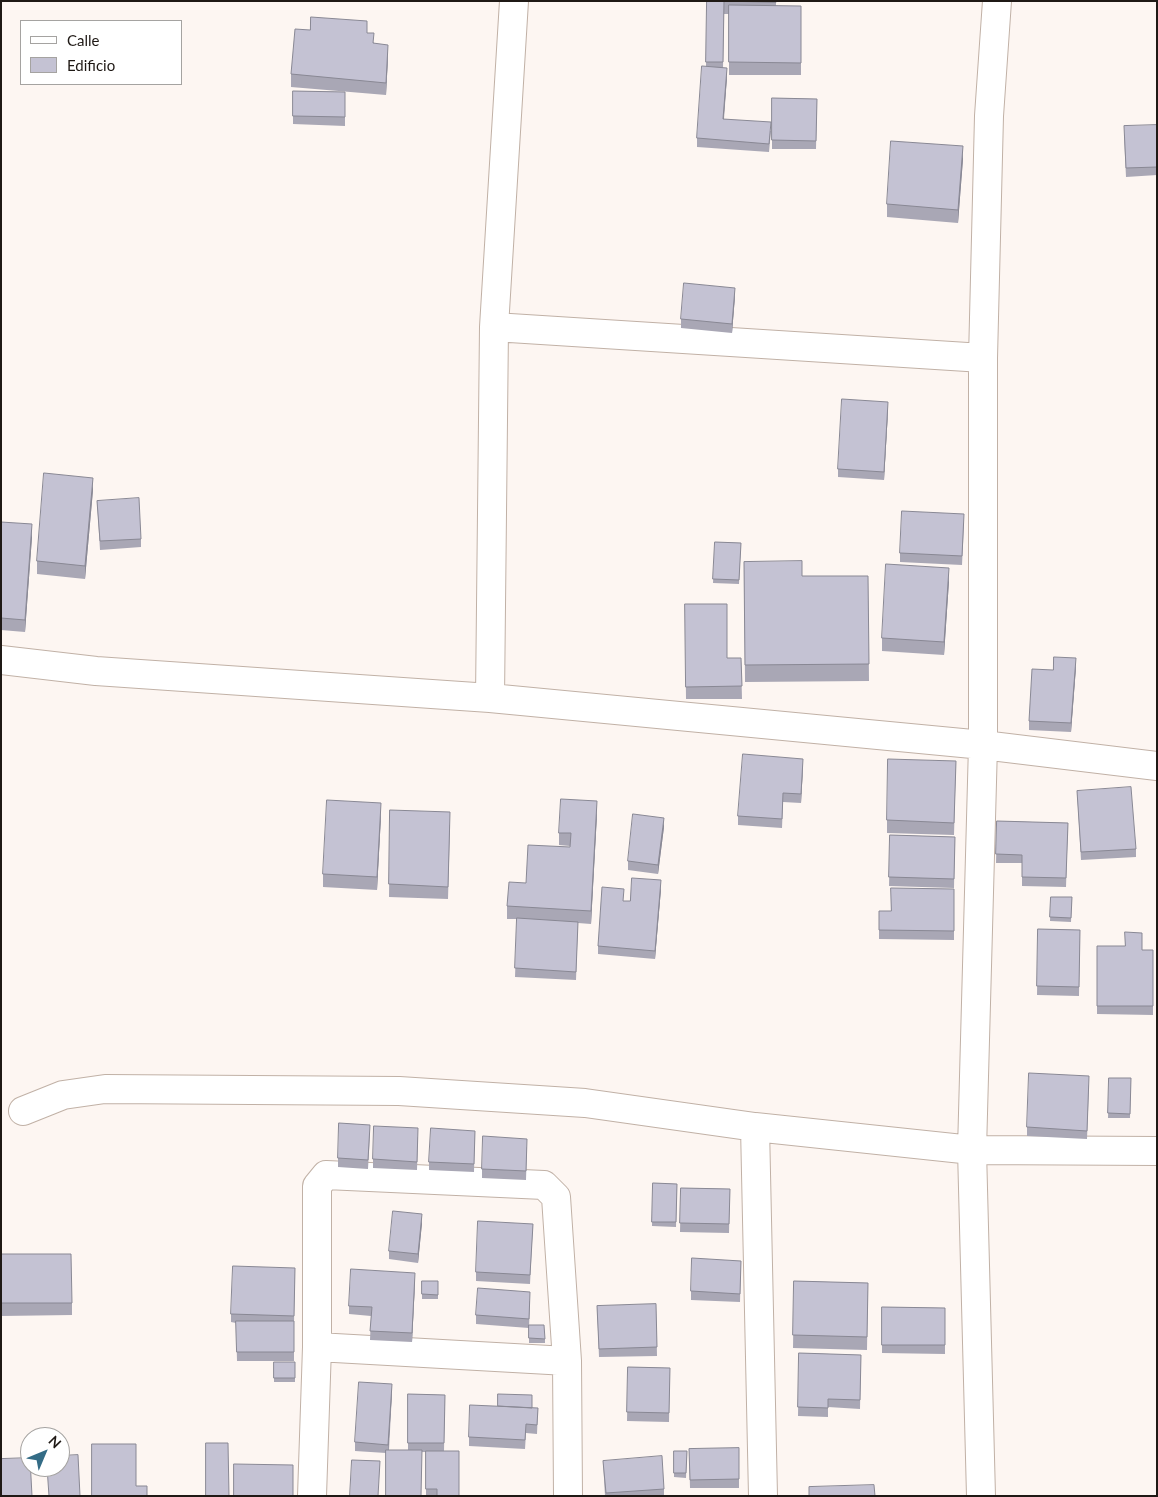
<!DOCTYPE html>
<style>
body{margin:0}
#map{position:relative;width:1158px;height:1497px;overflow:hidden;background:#fdf6f2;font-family:Lato,sans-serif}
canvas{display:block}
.frame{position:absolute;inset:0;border:2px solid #1f1915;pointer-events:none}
.legend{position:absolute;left:20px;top:20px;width:162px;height:65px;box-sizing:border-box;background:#fff;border:1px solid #a5a3a1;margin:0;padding:6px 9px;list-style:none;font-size:15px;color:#1f1915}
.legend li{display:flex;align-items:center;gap:10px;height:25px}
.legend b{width:25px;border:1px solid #a5a3a1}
.north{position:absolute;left:20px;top:1427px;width:50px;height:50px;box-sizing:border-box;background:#fff;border:1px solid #a5a3a1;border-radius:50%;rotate:45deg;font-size:14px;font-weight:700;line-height:20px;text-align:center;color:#1f1915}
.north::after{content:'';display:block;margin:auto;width:18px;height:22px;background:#346c86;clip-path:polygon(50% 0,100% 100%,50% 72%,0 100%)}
</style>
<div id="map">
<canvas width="1158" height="1497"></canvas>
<div class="frame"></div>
<ul class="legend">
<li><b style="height:6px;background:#fff"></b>Calle</li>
<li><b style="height:14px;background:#c4c2d3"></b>Edificio</li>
</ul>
<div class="north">N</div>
</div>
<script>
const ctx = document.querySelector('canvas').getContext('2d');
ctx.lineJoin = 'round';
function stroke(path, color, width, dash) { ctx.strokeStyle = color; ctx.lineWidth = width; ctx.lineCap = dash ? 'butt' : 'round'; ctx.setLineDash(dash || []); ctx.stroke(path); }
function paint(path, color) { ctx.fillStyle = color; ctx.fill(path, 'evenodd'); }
const street = new Path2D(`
 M494,327L983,358
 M1,660L96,671L490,698L494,327L514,1
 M490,698L983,745L1157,766
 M23,1111L63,1095L105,1089L399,1091L585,1103L755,1127L972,1150L1157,1151
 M755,1127L763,1496
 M317,1347L567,1361
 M312,1496L317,1347V1186L326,1175L544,1185L556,1197L567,1361L568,1496
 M981,1496L972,1150L983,745V358L989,116L997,1`);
stroke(street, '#c1b1a6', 30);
stroke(street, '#fff', 28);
paint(new Path2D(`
 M707,1H776V6H801V75H729V14H724L723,68L727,77L724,119L771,131L769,152L697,147V138L706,66Z
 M367,33L374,43L388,57L386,95L291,87V74Z
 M293,91L345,92V126L293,124Z
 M772,98L817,99L816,149H772Z
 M1157,125V175L1126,177L1124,135Z
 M963,159L958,223L887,217V204Z
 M735,296L732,333L681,328V319Z
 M888,411L884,480L838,477V469Z
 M93,490L85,579L37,574V561Z
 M97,501L141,539V547L100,550Z
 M1,522L32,537L25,632L1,630Z
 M964,523L962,565L900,562V553Z
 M715,542L741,543L739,584L713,583Z
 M744,562L802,576H868L869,681L745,682Z
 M949,581L944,655L882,651V638Z
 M685,604L727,658H741L742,699H686Z
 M1076,667L1071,732L1029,730V721L1053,670Z
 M956,761L954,835L887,833V820Z
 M803,767L801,803L783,802L782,828L738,825V816Z
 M1077,791L1136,849V857L1081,860Z
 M390,810L450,825L448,899L389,897Z
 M597,814L591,924L578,923L576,980L515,977L517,919H507V906L526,883L570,847V846L559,845V833Z
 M381,816L377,890L323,887V874Z
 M997,821L1068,823L1066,887L1022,886V863H996Z
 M664,827L658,874L628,870V861Z
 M890,835L955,837L954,888L889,886Z
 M661,889L655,959L598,954V946L624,901H630Z
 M954,889V940L879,939V911H891Z
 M1051,897H1072L1071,922L1050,921Z
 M1038,929L1080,930L1079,996L1037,995Z
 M1097,946L1142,950H1153V1015L1097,1014Z
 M1109,1078H1131L1130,1118H1108Z
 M1089,1085L1087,1139L1027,1136V1127Z
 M475,1131L474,1172L429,1170V1162Z
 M370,1133L368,1169L338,1167V1158Z
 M418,1137L417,1170L373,1168V1159Z
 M527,1147L526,1180L482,1178V1169Z
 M653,1183L677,1184L676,1227L652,1226Z
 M681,1188L730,1189L729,1233L680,1232Z
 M422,1223L418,1263L389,1259V1251Z
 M533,1224L530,1284L476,1281V1272Z
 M1,1254L72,1303V1315L1,1316Z
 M741,1261L740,1302L691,1300V1291Z
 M295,1268L294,1324V1361H237L236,1323L231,1322V1314Z
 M422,1281H438V1299H422Z
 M794,1281L868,1283L867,1350L793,1348Z
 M415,1282L412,1342L370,1340L371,1316L349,1314V1306Z
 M530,1301L529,1328L476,1324V1315Z
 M656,1304L657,1356L599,1357L597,1306Z
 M882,1307L945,1308V1354L882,1353Z
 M529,1325L545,1339V1343H529Z
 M799,1353L861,1355L860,1409L828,1407V1417L798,1416Z
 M274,1362H295V1382H274Z
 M628,1367L670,1368L669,1422L627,1421Z
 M392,1393L389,1450H408V1394L445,1395L444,1451L459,1496H426V1452L386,1453L355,1451V1442Z
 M532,1408H538L537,1434L526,1433L525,1449L469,1446V1437Z
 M739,1448V1488H690L689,1449Z
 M674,1451H687L686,1478L674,1477Z
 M603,1461L664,1489V1496H605Z`), '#a9a7b5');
paint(new Path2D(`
 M388,45V57L386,95V83Z
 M727,68V77L723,127V119Z
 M963,146V159L958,223V210Z
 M735,288V296L732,333V324Z
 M888,402V411L884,480V472Z
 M93,478V490L85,579V566Z
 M32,524V537L25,632V620Z
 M949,568V581L944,655V642Z
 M1076,658V667L1071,732V723Z
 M803,759V767L801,803V794Z
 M597,801V814L591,924V911Z
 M381,803V816L377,890V877Z
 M664,818V827L658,874V865Z
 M661,880V889L655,959V951Z
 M422,1214V1223L418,1263V1254Z
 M415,1273V1282L412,1342V1333Z
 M392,1384V1393L388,1454V1445Z`), '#898894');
const building = new Path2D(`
 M707,1H724L723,62H706Z
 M724,1H776V2Z
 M729,5L801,6V63L729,62Z
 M311,17L367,21V33H374L373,43L388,45L386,83L291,74L295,29L310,30Z
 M702,66L727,68L723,119L771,122L769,144L697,138Z
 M293,91L345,92V117L293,116Z
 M772,98L817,99L816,141L772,140Z
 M1157,125V167L1126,168L1124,126Z
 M891,141L963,146L958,210L887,204Z
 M684,283L735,288L732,324L681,319Z
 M842,399L888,402L884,472L838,469Z
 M44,473L93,478L85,566L37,561Z
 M139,498L141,539L100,541L97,501Z
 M902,511L964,514L962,556L900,553Z
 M1,522L32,524L25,620L1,618Z
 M715,542L741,543L739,580L713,579Z
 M802,561V576H868L869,664L745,665L744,562Z
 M886,564L949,568L944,642L882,638Z
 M685,604H727V658H741L742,686L686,687Z
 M1054,657L1076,658L1071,723L1029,721L1032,669L1053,670Z
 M743,754L803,759L801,794L783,793L782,819L738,816Z
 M888,759L956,761L954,823L887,820Z
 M1131,787L1136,849L1081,852L1077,791Z
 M561,799L597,801L591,911L507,906L509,882L526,883L528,845L570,847L571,833H559Z
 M327,800L381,803L377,877L323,874Z
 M390,810L450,812L448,887L389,884Z
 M633,814L664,818L658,865L628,861Z
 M997,821L1068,823L1066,878L1022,877V855L996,854Z
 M890,835L955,837L954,879L889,877Z
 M632,878L661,880L655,951L598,946L602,887L624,889L623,901H630Z
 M891,888L954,889V931L879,930V911H891Z
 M1051,897H1072L1071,918L1050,917Z
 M517,918L578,922L576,972L515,968Z
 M1038,929L1080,930L1079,987L1037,986Z
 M1125,932L1142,933V950H1153V1006H1097V946H1125Z
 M1029,1073L1089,1076L1087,1131L1027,1127Z
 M1109,1078H1131L1130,1114L1108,1113Z
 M339,1123L370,1125L368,1160L338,1158Z
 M374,1126L418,1128L417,1162L373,1159Z
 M431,1128L475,1131L474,1164L429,1162Z
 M483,1136L527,1139L526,1171L482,1169Z
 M653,1183L677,1184L676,1222H652Z
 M681,1188L730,1189L729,1224L680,1223Z
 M393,1211L422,1214L418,1254L389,1251Z
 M478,1221L533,1224L530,1275L476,1272Z
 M1,1254H71L72,1303H1Z
 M692,1258L741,1261L740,1294L691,1291Z
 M233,1266L295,1268L294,1316L231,1314Z
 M351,1269L415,1273L412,1333L370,1331L372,1307L349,1306Z
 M422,1281H438V1295L422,1294Z
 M794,1281L868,1283L867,1337L793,1335Z
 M478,1288L530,1292L529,1319L476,1315Z
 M656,1304L657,1347L599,1349L597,1306Z
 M882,1307L945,1308V1345H882Z
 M236,1321H294V1352H237Z
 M529,1325H544L545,1339L529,1338Z
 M799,1353L861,1355L860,1400L828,1399V1408L798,1407Z
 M274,1362H295V1378H274Z
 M628,1367L670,1368L669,1413L627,1412Z
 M359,1382L392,1384L388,1445L355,1442Z
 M408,1394L445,1395L444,1443H408Z
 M498,1394L532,1395V1408L498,1406Z
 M470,1405L538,1408L537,1425L526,1424L525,1440L469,1437Z
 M206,1443H228L229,1496H206Z
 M92,1444H136V1486H147V1496H92Z
 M739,1448V1479L690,1480L689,1449Z
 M386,1450H422L421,1496H386Z
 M426,1451H459V1496H437V1489H426Z
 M674,1451H687L686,1473H674Z
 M78,1455L80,1496H49L47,1467H60V1456Z
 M662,1456L664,1489L606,1493L603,1461Z
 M30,1458L32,1496H1V1459Z
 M352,1460L380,1461L378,1496H350Z
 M234,1464L293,1465V1496H234Z
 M874,1485L875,1496H809V1487Z`);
paint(building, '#c4c2d3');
stroke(building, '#898894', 1);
</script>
